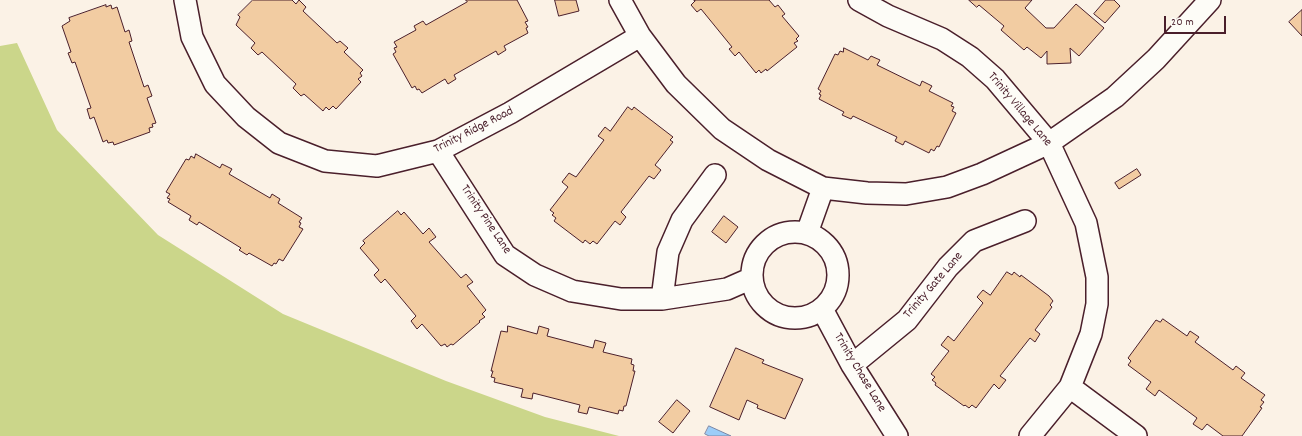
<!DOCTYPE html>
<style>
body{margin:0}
#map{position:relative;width:1302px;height:436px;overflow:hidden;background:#fbf2e6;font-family:Dekko,sans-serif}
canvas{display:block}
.scale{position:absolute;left:1164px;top:16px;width:62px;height:18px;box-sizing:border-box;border:2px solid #4a1f2b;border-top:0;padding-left:5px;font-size:12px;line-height:14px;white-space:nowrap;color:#4a1f2b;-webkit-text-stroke:3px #fdfcf7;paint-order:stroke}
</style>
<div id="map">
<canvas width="1302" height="436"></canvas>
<div class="scale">20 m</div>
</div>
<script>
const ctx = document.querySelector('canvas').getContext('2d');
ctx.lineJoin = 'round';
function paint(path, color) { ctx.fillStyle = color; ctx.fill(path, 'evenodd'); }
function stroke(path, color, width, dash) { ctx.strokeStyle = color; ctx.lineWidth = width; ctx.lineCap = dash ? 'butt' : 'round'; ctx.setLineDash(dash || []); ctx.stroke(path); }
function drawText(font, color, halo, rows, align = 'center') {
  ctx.font = font + ' Dekko,sans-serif'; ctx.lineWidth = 3.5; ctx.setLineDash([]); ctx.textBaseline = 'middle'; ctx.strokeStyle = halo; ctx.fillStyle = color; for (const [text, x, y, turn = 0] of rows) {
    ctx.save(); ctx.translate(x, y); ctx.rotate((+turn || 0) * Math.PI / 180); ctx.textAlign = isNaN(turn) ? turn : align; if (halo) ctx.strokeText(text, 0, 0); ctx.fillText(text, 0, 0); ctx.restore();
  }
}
paint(new Path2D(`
 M17,43L57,130L158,235L283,314L446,381L545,417L619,436H0V46Z`), '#cbd68a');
const water = new Path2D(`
 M709,426L731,436H709L705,434Z`);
paint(water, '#9ccdf8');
stroke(water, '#7b87a6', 1);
const building = new Path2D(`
 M253,0H292L296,4L299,0L306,7L303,11L337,43L340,41L348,48L344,52L363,70L360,73L362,76L358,79L361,82L336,109L333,106L329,110L326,107L323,111L304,94L301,96L293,88L296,84L262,52L258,55L251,48L255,43L236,25L240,17L238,15Z
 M466,0H517L528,21L525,22L528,27L526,28L528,33L504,46L506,50L498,55L496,51L454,75L456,79L448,84L445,79L422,93L419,89L417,90L415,86L412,88L393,54L396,52L394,48L397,47L394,42L416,30L414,26L423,21L426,25L467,2Z
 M555,0H576L579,11L559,16Z
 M694,0H769L775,7L778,5L785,14L782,16L799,36L796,39L798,41L794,43L797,47L767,71L766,69L761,73L759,70L756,73L739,52L735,56L729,49L732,47L701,9L697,12L691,5L695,1Z
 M969,0H1032L1025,8L1046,28H1054L1076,4L1104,28L1079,56L1070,48L1071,63L1047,64V51L1041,58L1027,47L1024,50L1001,30L1004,26L979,5L977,7Z
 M1106,0H1114L1120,6L1105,23L1094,14Z
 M106,5V7L111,5L112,9L117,7L125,32L129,30L132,41L129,42L144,87L148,85L152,96L147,98L156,123L152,124L153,127L149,128L150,132L114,145L113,142L108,143L107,140L103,142L94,117L90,119L87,109L91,108L75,62L72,63L68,53L71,52L62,26L70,21L69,18Z
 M1302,10V36L1289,22Z
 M844,48L868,60L871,56L880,60L877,65L920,86L922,81L932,86L929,91L953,103L951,106L954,107L952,111L956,113L939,147L937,146L934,151L931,149L929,153L905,141L903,145L895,141L897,137L853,116L851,119L842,115L844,112L819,99L821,95L819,94L821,91L818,89L835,54L838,55L840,51L843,52Z
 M628,107L632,110L634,107L673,137L670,140L673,142L655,165L661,170L654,179L649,176L621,212L626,217L620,225L615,221L597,244L593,241L590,244L585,240L583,243L554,221L556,218L552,215L554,213L550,210L568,187L562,182L569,173L576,177L604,140L598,136L605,127L610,131Z
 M196,154L220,168L222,164L232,169L229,174L270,198L272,194L280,199L278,203L302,218L299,222L301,223L299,227L303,229L283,261L279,259L276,264L274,263L272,266L249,253L247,255L239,250L241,248L199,222L197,225L189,220L191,216L168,202L170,199L167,198L170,194L166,192L186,159L189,160L191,156L194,158Z
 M1137,169L1141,175L1119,189L1115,183Z
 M398,211L401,215L404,212L423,234L429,228L436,237L429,242L461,278L466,274L473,282L467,286L486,310L482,314L485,317L479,321L480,322L453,345L451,344L447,347L445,344L441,346L422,324L417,329L411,321L416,316L385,279L381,283L374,275L379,270L360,248L365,243L363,241Z
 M724,216L738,227L726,243L712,232Z
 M1007,272L1012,275L1014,272L1020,277L1021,275L1049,296L1053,301L1050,305L1052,307L1035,330L1040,334L1035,342L1030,338L1000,376L1006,380L999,389L994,384L976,408L972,405L969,408L965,405L964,406L935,385L936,383L932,380L935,377L931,374L949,351L941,345L948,336L954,341L983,303L977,297L983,290L990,295Z
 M1163,319L1187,336L1190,331L1199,337L1195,342L1233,370L1236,366L1245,373L1241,378L1265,395L1261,400L1264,402L1260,407L1262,408L1242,436H1223L1207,424L1202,430L1193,424L1197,418L1159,390L1155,396L1146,389L1151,382L1128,365L1131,361L1128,358L1156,320L1160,322Z
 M508,326L537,334L539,326L549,329L547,336L593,348L595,340L606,343L603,352L632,359L631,364L634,365L633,371H635L626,406H624L623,411L619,410L618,414L589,407L587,414L578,412L580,405L533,393L532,399L521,397L523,389L494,382L495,378L491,377L493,371H491L501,331L507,332Z
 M736,348L764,360L762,363L803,379L785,419L757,408L758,405L747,400L739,420L710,407Z
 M677,400L690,411L673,433L659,422Z`);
paint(building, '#f2cca2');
stroke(building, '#4a1f2b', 1);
const street = new Path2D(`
 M185,0L192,37L215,84L246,117L279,143L325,161L377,166L438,151L510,113L640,36
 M620,0L640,36L676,84L722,129L768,160L823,188L867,193L906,194L947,187L982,174L1049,143L1115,97L1156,59L1210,0
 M859,0L888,16L942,39L970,57L995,79L1049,143L1086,223L1097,277V304L1091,334L1070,387L1030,436
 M438,151L505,255L535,275L572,291L621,299H662L727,289L752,278
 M752 275a43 43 0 1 1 86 0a43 43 0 1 1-86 0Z
 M807,233L823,188
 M662,299L668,252L682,220L715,175
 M822,309L852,365L897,436
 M852,365L907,320L948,267L974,241L1025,221
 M1070,387L1136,436`);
stroke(street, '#4a1f2b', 24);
stroke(street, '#fdfcf7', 21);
drawText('13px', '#4a1f2b', '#fdfcf7', [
 ["Trinity Village Lane",1019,110,50],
 ["Trinity Ridge Road",474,131,-27],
 ["Trinity Pine Lane",485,220,56],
 ["Trinity Gate Lane",934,286,-49],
 ["Trinity Chase Lane",859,373,59]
]);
</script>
